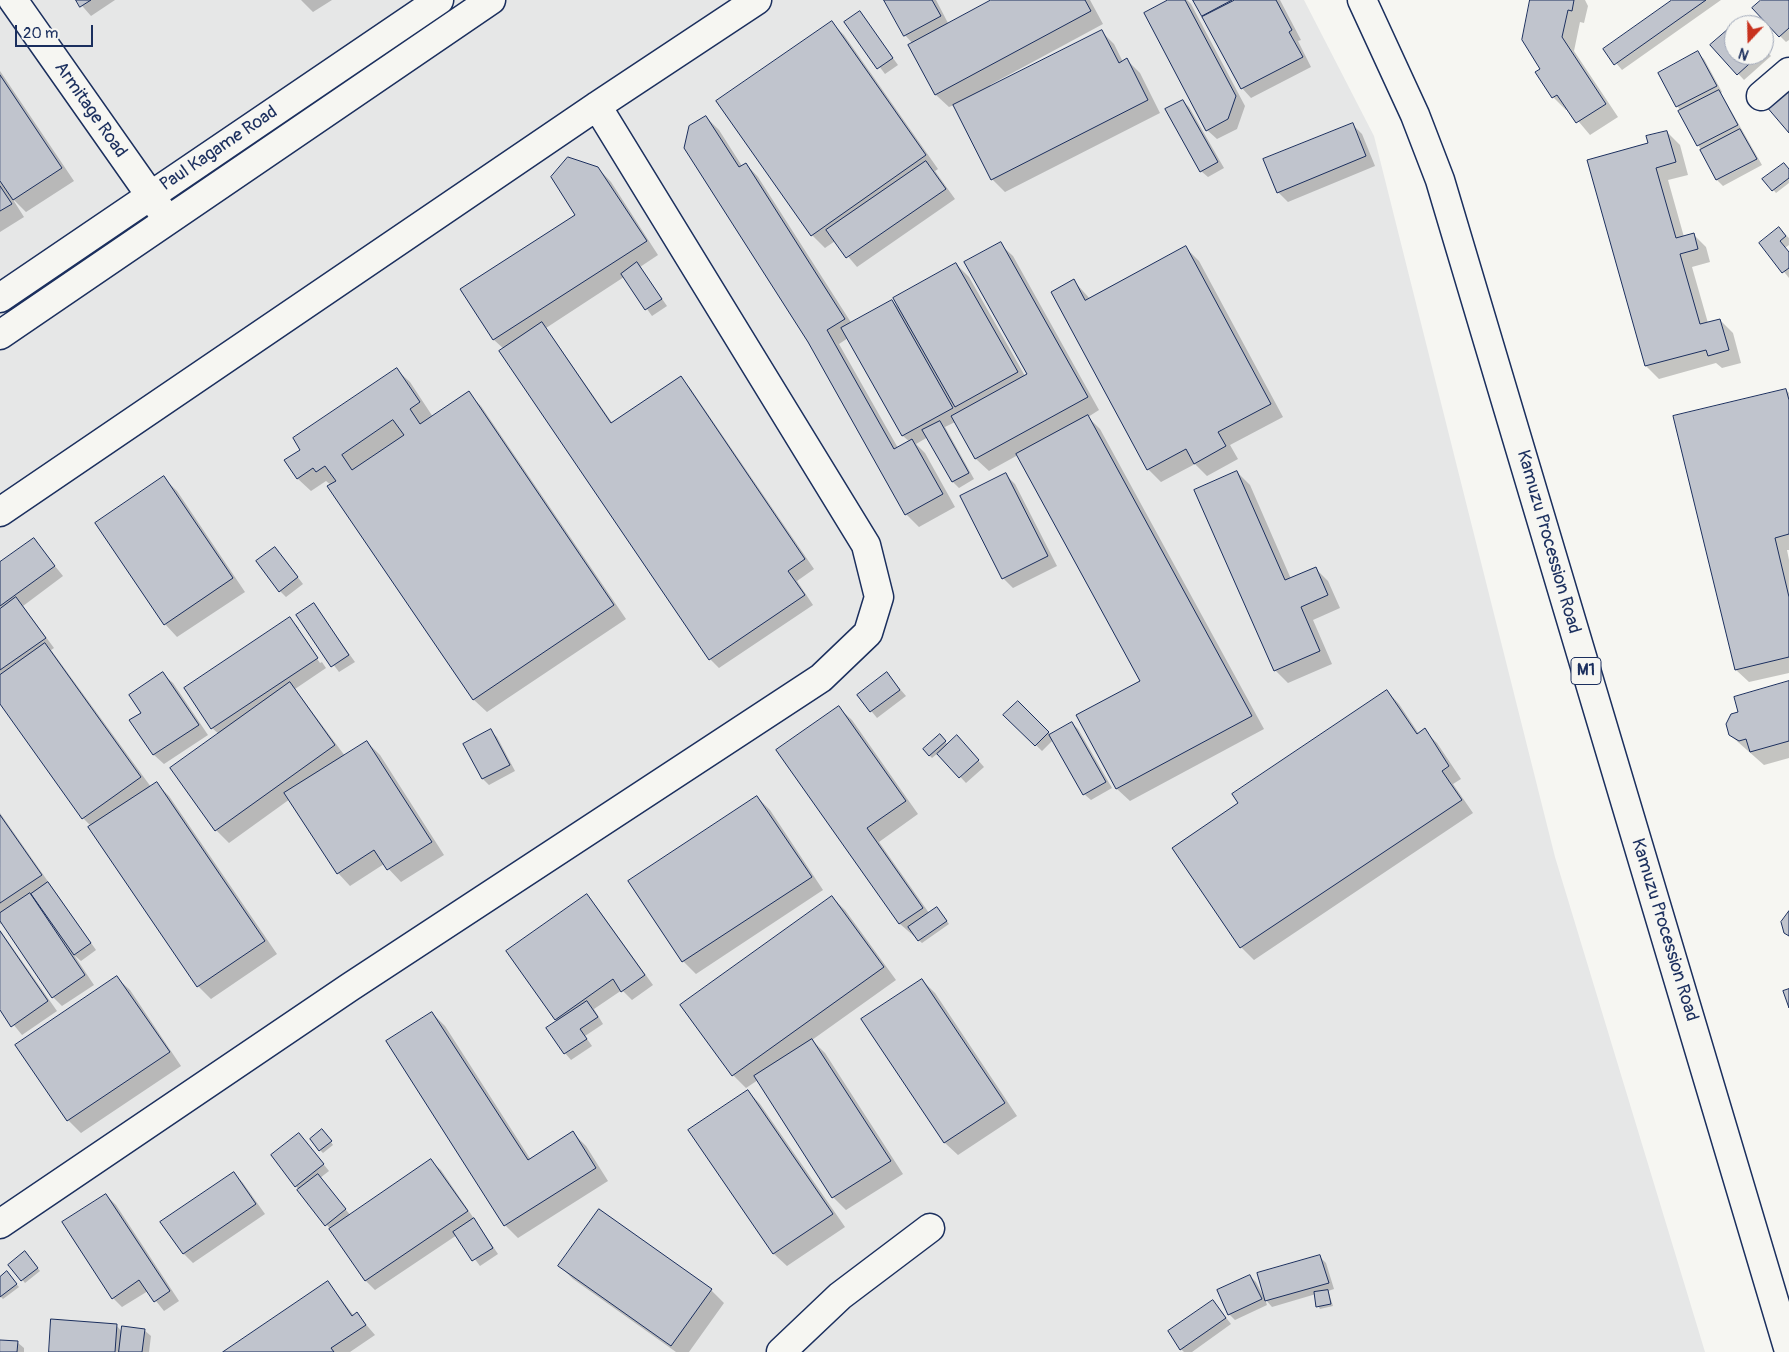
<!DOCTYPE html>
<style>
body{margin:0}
#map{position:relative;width:1789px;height:1352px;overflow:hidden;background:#f6f6f2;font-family:Pangolin,sans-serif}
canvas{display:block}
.north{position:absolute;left:1724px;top:15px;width:50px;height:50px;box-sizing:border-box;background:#f6f6f2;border:1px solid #9ea6b7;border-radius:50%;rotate:201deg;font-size:14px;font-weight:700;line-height:20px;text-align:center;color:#1b2f5e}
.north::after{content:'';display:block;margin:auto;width:18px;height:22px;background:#c8321e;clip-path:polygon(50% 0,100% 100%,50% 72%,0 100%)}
.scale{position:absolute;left:15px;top:25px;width:78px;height:22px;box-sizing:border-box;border:2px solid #1b2f5e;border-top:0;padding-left:6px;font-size:15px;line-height:18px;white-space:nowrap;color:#1b2f5e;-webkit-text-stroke:4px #f6f6f2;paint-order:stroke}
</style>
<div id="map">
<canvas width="1789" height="1352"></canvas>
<div class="north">N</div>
<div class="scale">20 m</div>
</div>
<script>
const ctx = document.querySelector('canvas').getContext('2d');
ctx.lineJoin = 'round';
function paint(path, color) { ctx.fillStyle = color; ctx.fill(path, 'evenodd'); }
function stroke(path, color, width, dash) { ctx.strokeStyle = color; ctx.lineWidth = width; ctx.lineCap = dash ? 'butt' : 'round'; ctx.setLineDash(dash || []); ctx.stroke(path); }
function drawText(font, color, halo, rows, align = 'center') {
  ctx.font = font + ' Pangolin,sans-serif'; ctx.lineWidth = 4; ctx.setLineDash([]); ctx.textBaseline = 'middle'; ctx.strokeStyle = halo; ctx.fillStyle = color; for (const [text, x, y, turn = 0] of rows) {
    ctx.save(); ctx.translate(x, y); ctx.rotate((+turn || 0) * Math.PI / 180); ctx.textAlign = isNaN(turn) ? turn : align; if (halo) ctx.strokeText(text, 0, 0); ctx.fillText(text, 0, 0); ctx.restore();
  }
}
paint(new Path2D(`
 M0,0H1304L1374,136L1555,857L1705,1352H0Z`), '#e6e7e7');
paint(new Path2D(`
 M77,0H115L91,16Z
 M301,0H332L313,12Z
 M885,0H936L949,25L994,0H1090L1103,24L990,85L991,88L1101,31L1114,44L1123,62L1127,60L1140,73L1160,113L1005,192L992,179L954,105L949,107L936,95L910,46L913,44L905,35Z
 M1171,0H1187L1191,4L1245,106L1237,129L1217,139L1207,130Z
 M1195,0H1280L1301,40L1298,41L1311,67L1251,98L1242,88Z
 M1532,0H1585L1588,6L1584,23L1580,22L1574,51L1618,117L1590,135L1568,109L1566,110L1553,97L1542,69Z
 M1674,0H1721L1622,70L1604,49Z
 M1763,0H1789V40L1786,42L1780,36Z
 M860,13L898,65L885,74L846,22Z
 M831,22L844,35L938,169L935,171L955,199L857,267L835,241L825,248L812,235Z
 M1734,26V55H1764V48L1771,56L1744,80L1712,45Z
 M1698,53L1704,59L1722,92L1721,93L1762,165L1723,186L1717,180L1660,73Z
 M0,71L74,181L26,212L12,198L24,217L0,232Z
 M1183,101L1189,107L1224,168L1208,177L1201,171Z
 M706,117L719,130L742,166L746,164L758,177L852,324L892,301L900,309L956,264L969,277L1025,376L1029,374L1000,244L1013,256L1099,410L1088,417L1100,429L1264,729L1130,801L1117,789L1077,716L1142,681L1018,455L989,471L976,459L955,422L945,427L974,479L959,488L953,482L928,437L916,444L925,453L955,507L919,527L906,514ZM848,338L903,436L910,442L898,448L839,344Z
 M1352,124L1362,134L1375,166L1288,202L1278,192Z
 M1667,132L1680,145L1688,175L1668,180L1684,237L1693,234L1706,247L1710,262L1692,267L1708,323L1720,320L1733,333L1741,363L1722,368L1716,363L1659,379L1646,366L1650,144Z
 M598,168L611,182L658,255L640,267L667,306L652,316L624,277L546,328L613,424L681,378L690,388L814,569L797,581L813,605L719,668L710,659L504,349L494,340L462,290L577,216Z
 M1789,170V183L1776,193L1764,179Z
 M1779,229L1789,238V245L1785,248L1789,252V278L1761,243Z
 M1186,248L1199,261L1283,417L1230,445L1238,459L1207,476L1195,464L1161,482L1148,469L1074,281L1090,299Z
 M397,370L410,382L433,417L468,393L481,406L626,619L487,712L474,700L329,486L331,485L326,481L311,491L298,479L286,461L302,450Z
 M1786,390L1789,393V550H1787L1789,560V673L1749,682L1736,670Z
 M1237,472L1250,485L1291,579L1315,568L1328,581L1340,608L1313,620L1332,664L1288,683L1275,670L1196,490Z
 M1005,474L1015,484L1057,566L1013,588L1003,578Z
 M164,478L177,491L245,592L177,637L165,624Z
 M33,539L63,576L23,606L54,648L51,650L151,787L156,783L169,796L277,954L211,999L198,986L92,827L83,818L0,702V563Z
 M281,555L303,584L286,597L280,591Z
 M314,605L355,662L339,672L297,616Z
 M290,619L299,628L326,668L295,689L345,756L367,742L380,755L444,855L401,882L384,864L350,886L338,873L290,799L229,843L216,830L219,734L212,728ZM296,628H299L322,662L320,663Z
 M163,674L173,683L208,735L164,764L154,755L131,720L142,713Z
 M887,674L906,696L877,718L859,696Z
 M1789,682V758L1764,765L1730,735L1739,713Z
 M1387,691L1399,704L1419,734L1424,730L1437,743L1461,779L1453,784L1473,813L1254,960L1241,947L1174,848L1240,804Z
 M1018,703L1051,735L1072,723L1078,729L1112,788L1091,800L1084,794L1053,740L1042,751L1005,715Z
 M839,708L852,720L918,814L879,842L929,913L940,911L949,924L922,943L900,924L778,750Z
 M491,731L497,737L515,771L489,785L483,779L465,745Z
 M940,736L948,745L963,743L984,767L966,783L938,753L932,758L924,750Z
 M757,797L770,810L823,890L696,974L683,961L630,881Z
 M0,813L96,950L81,961L74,955L94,985L62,1006L53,997L3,923L0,924Z
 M587,896L596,906L653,985L632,1000L622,990L594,1009L603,1024L585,1036L592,1046L571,1060L565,1053L558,1022L556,1019Z
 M832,897L845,910L896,980L812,1040L825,1053L903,1174L846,1210L833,1197L758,1080L746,1088L733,1075L682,1005Z
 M0,930L57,1011L22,1035L0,1008Z
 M117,978L130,990L181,1066L81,1133L68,1120L17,1045Z
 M922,980L935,993L1017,1116L958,1155L945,1143L863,1019Z
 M432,1013L445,1026L531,1160L573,1133L586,1146L608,1181L518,1238L505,1225L387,1042Z
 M748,1091L760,1104L845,1227L787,1266L774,1254L689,1131Z
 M325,1133L333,1145L323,1153L320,1150Z
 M305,1141L329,1171L320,1178L351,1216L431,1161L441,1170L498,1254L480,1266L457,1235L375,1290L366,1281L331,1230L296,1186Z
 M234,1173L243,1183L265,1214L193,1263L183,1253Z
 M106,1195L116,1205L179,1301L164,1311L148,1291L122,1307L113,1298Z
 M28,1256L40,1271L25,1283L10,1265Z
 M1320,1257L1326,1263L1334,1289L1328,1291L1333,1306L1320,1309L1318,1306L1316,1294L1272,1307L1265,1299L1267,1305L1235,1320L1229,1314L1250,1276L1256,1282L1264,1297Z
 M560,1266L711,1290L724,1303L689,1352H676L573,1279Z
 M9,1275L19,1287L3,1299L0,1296V1278Z
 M328,1282L354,1316L357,1314L375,1335L350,1352H225Z
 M1213,1301L1231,1324L1192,1352H1184L1181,1349Z
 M116,1325L122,1332L144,1330L151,1336L149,1352H50Z
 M0,1341L17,1342L24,1348V1352H0Z`), '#0003');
const building = new Path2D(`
 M76,0H91L80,7Z
 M884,0H932L941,16L904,36Z
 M991,0H1085L1091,11L935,95L908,45Z
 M1168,0H1185L1236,96L1228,119L1206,131L1144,13Z
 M1193,0H1232L1202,16Z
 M1235,0H1276L1292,30L1289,32L1303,57L1241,89L1202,17Z
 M1530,0H1574L1572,11L1568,10L1562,37L1606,104L1576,123L1557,95L1552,98L1535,72L1540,69L1522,40Z
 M1672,0H1706L1614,65L1603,49Z
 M1761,0H1789V28L1779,37L1752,8Z
 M860,11L893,58L877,69L844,22Z
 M1739,20L1744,25H1734V55H1759L1737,75L1710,45Z
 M832,21L926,155L811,236L716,101Z
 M1102,30L1119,63L1127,58L1148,100L991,180L953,105Z
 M1698,51L1717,86L1676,107L1658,73Z
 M0,75L62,168L13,200L0,181Z
 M1789,86V133L1766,106Z
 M1719,90L1738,125L1697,146L1678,111Z
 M1183,100L1218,162L1200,172L1165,109Z
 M706,116L739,167L746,163L845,319L827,330L894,449L912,439L943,494L905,515L808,342L684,148L689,126Z
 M1353,123L1366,156L1277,193L1263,159Z
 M1740,129L1757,159L1716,180L1700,150Z
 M1667,131L1676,162L1656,168L1676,238L1694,233L1698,249L1680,254L1700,324L1720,319L1729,350L1708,356L1706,350L1645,366L1587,160L1648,143L1646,136Z
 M568,157L598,167L647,241L493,340L460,289L575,215L551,177Z
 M926,161L946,189L846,258L826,230Z
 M1784,163L1789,169V178L1772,191L1762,179Z
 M0,186L12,204L0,211Z
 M1779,227L1786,236L1780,241L1789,252V268L1782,273L1759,243Z
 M1001,242L1088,397L975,459L951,416L1027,374L964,262Z
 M1186,246L1271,404L1218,432L1226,446L1194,464L1186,449L1147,470L1051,292L1074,279L1085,300Z
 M637,262L662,299L645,310L621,274Z
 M956,263L1018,372L955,407L893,298Z
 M892,300L953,408L902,436L841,328Z
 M542,322L611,423L681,376L805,559L788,571L805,595L709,660L499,351Z
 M397,368L420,402L410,409L420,424L469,391L614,605L473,700L327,486L336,481L325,466L316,472L313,468L297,479L284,460L300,450L293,438ZM393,420L404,435L352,470L342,455Z
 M1786,389L1789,400V534L1775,538L1789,597V657L1735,670L1673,416Z
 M1088,415L1252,716L1116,789L1076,715L1140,681L1016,454Z
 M940,421L969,473L952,482L922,430Z
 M1237,471L1285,580L1316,567L1328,595L1301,607L1320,651L1274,671L1194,490Z
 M1006,473L1048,556L1002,579L960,496Z
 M164,476L233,578L164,625L95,523Z
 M34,538L55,566L0,606V562Z
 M275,547L298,577L279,592L256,561Z
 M16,597L46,638L0,670V609Z
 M314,603L349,655L331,667L296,615Z
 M290,617L318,658L211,729L184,688Z
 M45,643L141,777L82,819L0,704V675Z
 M163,672L199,725L153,755L129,720L141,713L129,695Z
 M887,672L900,690L870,712L857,695Z
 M1789,681V741L1750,752L1746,739L1739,741L1729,735L1726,724L1731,714L1738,712L1734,697Z
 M290,682L335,745L215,831L170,768Z
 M1387,690L1417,734L1425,728L1449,766L1442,771L1462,800L1240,948L1172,848L1238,803L1232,794Z
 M1018,701L1049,732L1035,746L1003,715Z
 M839,706L906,801L867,828L923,908L899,924L776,750Z
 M1072,722L1106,782L1083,795L1049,735Z
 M491,729L510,765L482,779L463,744Z
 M940,734L946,741L929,756L923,749Z
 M957,735L979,760L959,778L937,754Z
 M367,741L432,842L387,870L374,850L337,874L284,793Z
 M157,782L265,941L197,987L88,827Z
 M757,796L812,877L682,962L628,881Z
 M0,815L42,875L0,903Z
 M48,882L91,943L74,955L31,894Z
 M30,893L85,975L52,998L0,921V913Z
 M587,894L645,975L621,992L613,979L555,1020L506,951Z
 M832,896L884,967L732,1076L680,1005Z
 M937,907L947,921L918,941L908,927Z
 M1789,911V936L1784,933L1781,922Z
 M0,931L48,1001L11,1027L0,1010Z
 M117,976L170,1052L67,1121L15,1045Z
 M922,979L1005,1103L944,1143L861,1019Z
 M1789,989V1008L1783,991Z
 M587,1001L598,1017L580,1029L587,1039L564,1054L546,1028Z
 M432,1012L528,1160L573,1131L596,1168L504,1226L386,1041Z
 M812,1039L891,1161L832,1198L754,1076Z
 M748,1090L833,1214L773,1254L688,1130Z
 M322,1129L332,1141L319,1151L310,1139Z
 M299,1133L324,1164L295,1187L271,1155Z
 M431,1159L468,1211L365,1281L329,1229Z
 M234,1172L256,1204L183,1254L160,1222Z
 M318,1174L346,1209L325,1226L297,1190Z
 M106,1194L170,1291L154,1302L139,1280L112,1299L62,1222Z
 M599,1209L712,1289L671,1346L558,1266Z
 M474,1218L493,1248L472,1261L453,1232Z
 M25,1251L38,1268L21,1281L8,1265Z
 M1320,1255L1329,1283L1265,1301L1257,1273Z
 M7,1271L17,1284L0,1297V1277Z
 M1250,1275L1262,1299L1228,1315L1217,1290Z
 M328,1281L352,1316L357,1312L366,1325L331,1348L334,1352H223Z
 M1328,1290L1331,1304L1316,1307L1314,1292Z
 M1213,1300L1226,1318L1180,1350L1168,1331Z
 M51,1319L117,1324L115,1352H49Z
 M122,1326L145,1329L142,1352H119Z
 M0,1340L18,1341L17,1352H0Z`);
paint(building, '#c0c4cd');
stroke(building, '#1b2f5e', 1);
const minor = new Path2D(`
 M13,0L167,219
 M1761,96L1789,72
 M0,512L597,106L757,0
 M0,1224L350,987L821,678L868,633L879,597L866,545L597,106
 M781,1352L840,1296L930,1228`);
const major = new Path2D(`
 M0,298L439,0
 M0,335L491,0`);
const highway = new Path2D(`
 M1362,0L1415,115L1440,180L1789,1351`);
stroke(minor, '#1b2f5e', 31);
stroke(major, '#1b2f5e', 31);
stroke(highway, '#1b2f5e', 31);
stroke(minor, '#f6f6f2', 28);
stroke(major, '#f6f6f2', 28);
stroke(highway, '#f6f6f2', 28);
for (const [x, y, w] of [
 [1586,671,30]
]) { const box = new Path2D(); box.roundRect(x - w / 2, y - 13.5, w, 27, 4); ctx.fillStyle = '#f6f6f2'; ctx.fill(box); stroke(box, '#1b2f5e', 1); }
drawText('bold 16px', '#1b2f5e', null, [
 ["M1",1586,671]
]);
drawText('18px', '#1b2f5e', '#f6f6f2', [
 ["Armitage Road",90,110,55],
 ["Paul Kagame Road",219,149,-34],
 ["Kamuzu Procession Road",1548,542,74],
 ["Kamuzu Procession Road",1664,930,73]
]);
</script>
